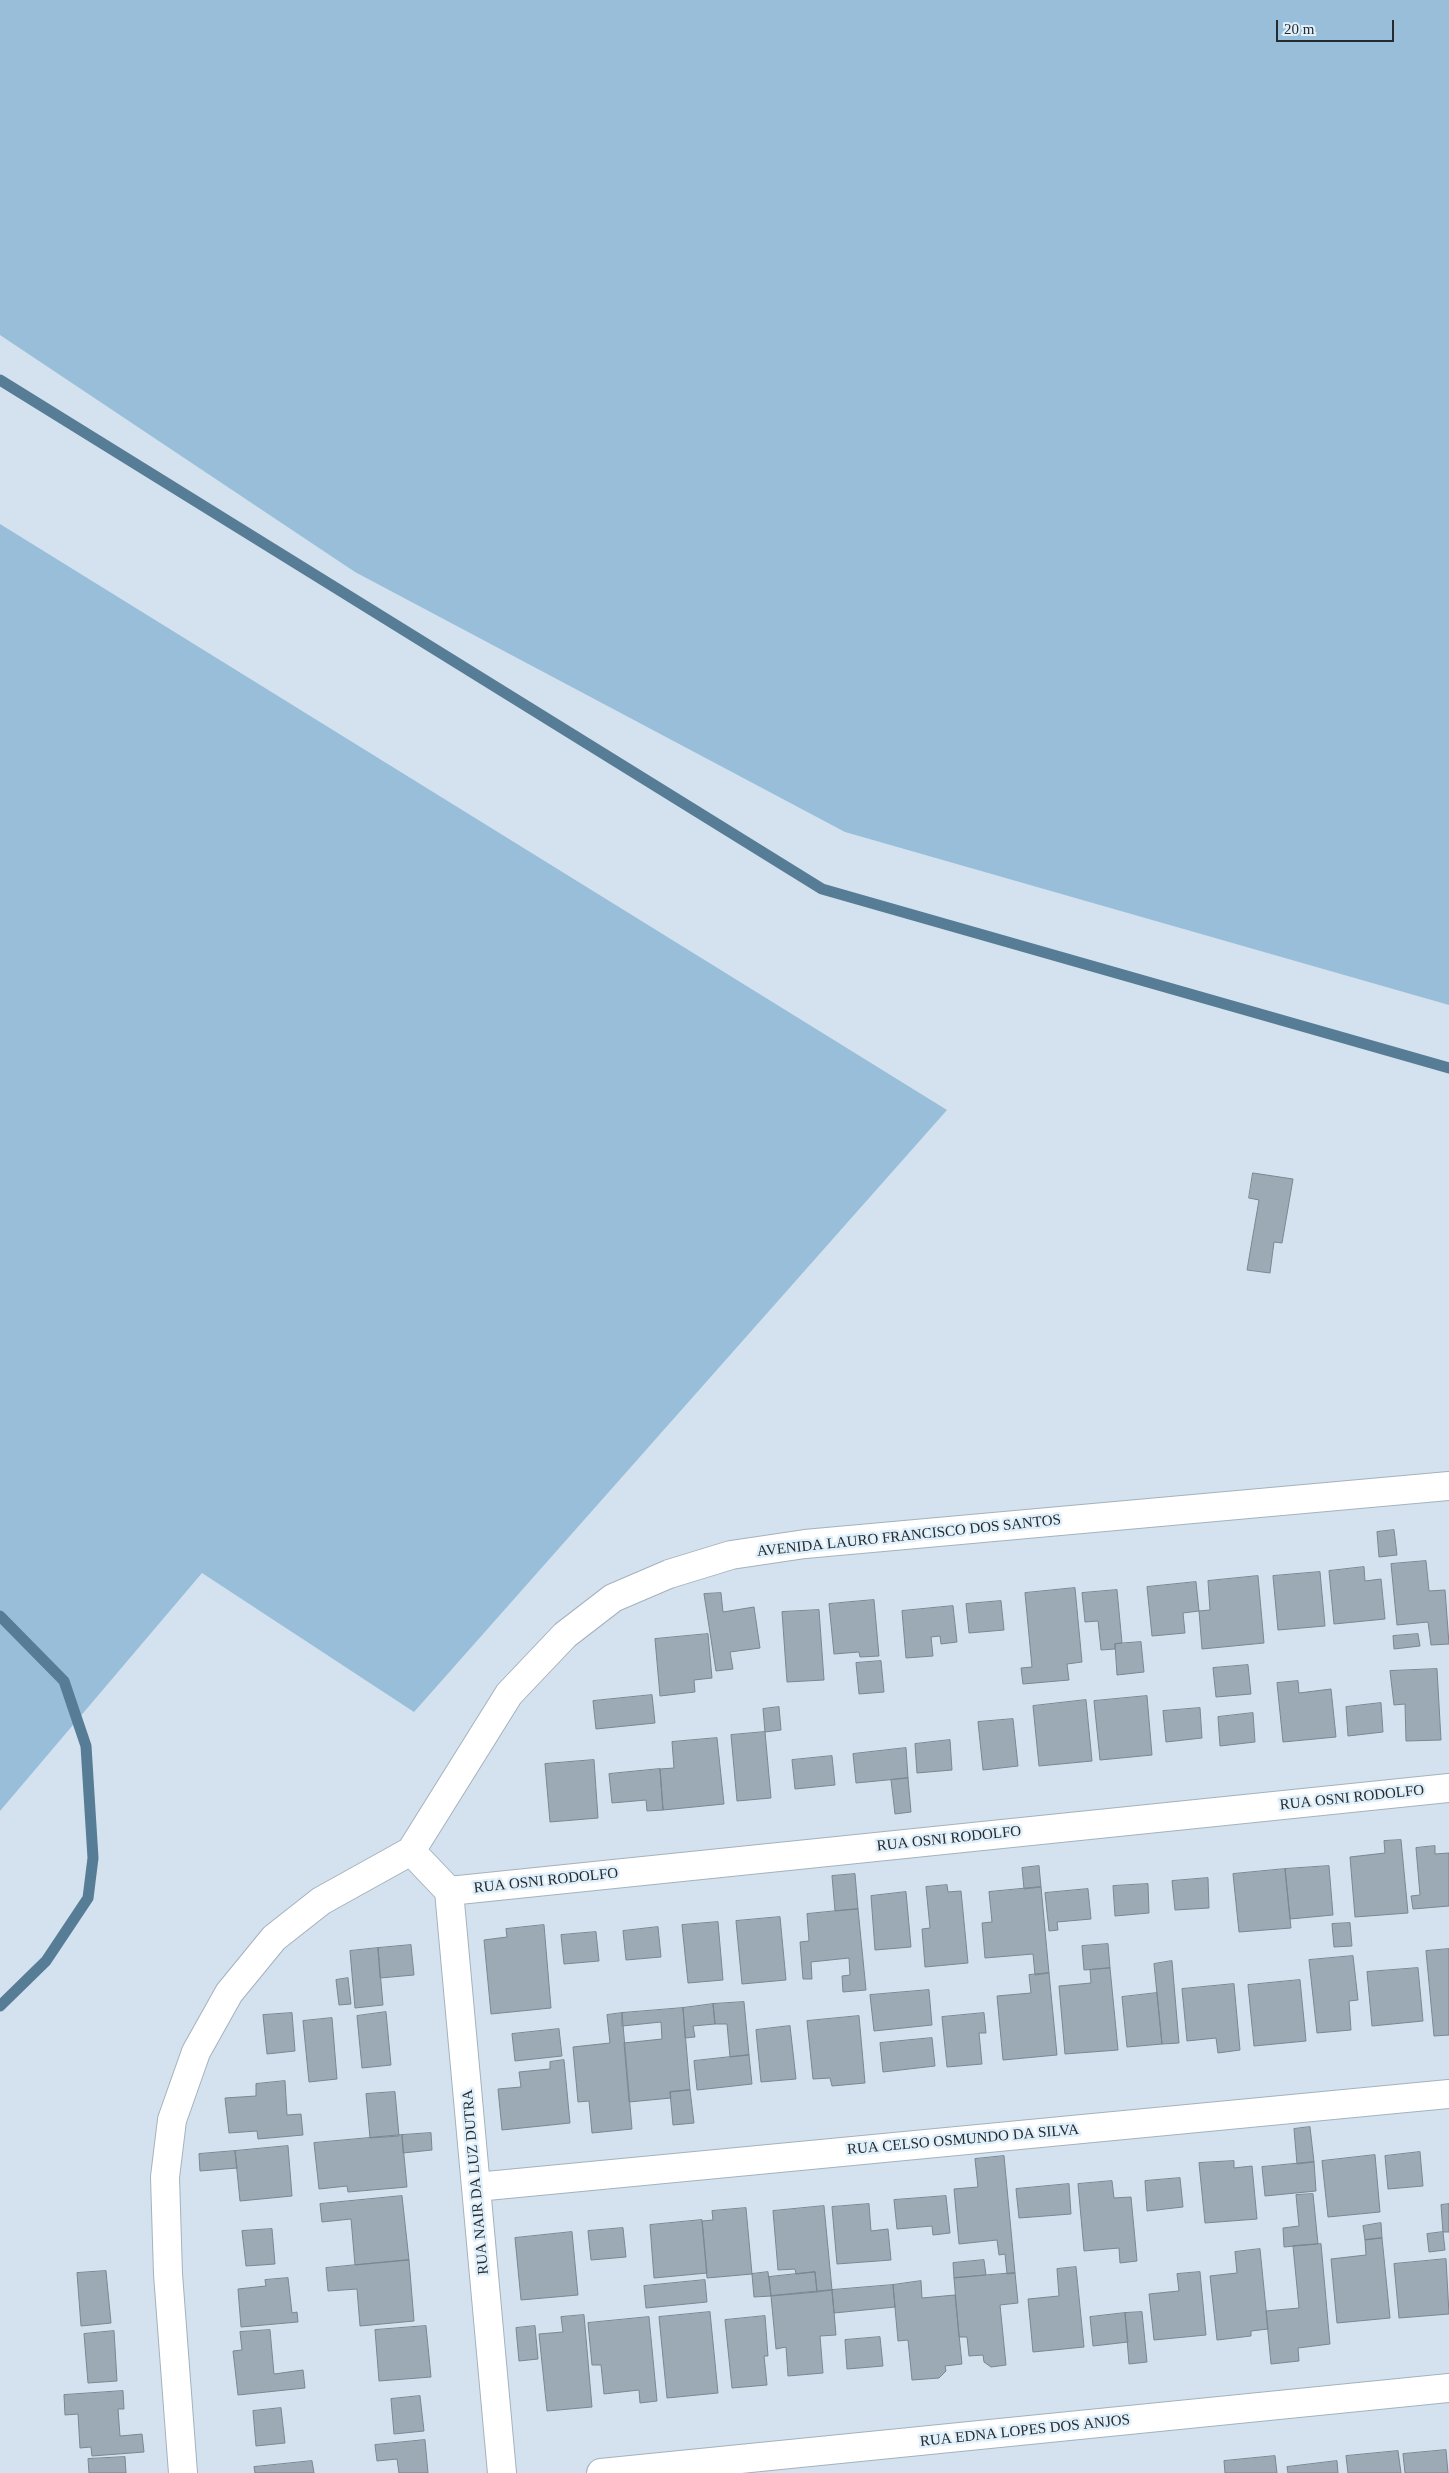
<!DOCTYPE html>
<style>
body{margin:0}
#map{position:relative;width:1449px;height:2473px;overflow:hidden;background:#d3e2ee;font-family:"Times New Roman",serif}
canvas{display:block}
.scale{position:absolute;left:1276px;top:20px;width:118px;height:22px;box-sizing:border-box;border:2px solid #262b30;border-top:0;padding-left:6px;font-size:15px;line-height:18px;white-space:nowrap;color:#262b30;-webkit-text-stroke:4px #e0f0fb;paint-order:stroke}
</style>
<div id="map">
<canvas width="1449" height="2473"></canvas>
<div class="scale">20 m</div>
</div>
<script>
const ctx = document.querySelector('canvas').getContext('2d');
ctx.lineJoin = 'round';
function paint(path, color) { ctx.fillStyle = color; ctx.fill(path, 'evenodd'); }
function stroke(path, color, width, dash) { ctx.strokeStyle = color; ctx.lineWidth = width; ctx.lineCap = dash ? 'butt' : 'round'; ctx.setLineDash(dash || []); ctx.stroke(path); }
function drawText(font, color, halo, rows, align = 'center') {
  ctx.font = font + ' "Times New Roman",serif'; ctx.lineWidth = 5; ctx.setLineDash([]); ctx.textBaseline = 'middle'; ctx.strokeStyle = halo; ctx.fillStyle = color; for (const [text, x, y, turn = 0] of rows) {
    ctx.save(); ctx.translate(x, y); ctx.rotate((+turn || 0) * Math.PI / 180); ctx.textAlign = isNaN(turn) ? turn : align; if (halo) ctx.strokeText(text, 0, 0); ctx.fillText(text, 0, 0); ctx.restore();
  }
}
paint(new Path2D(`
 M0,0H1449V1005L845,832L355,572L0,335Z
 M0,524L947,1110L414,1712L202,1573L0,1811Z`), '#99beda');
stroke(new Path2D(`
 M0,380L822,889L1449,1068
 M0,1616L64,1681L86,1746L93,1858L88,1898L46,1961L0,2006`), '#577c96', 11);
const building = new Path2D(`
 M1253,1173L1293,1179L1282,1243L1274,1242L1270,1273L1247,1270L1259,1200L1249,1198Z
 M1394,1530L1397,1555L1379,1557L1377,1532Z
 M1426,1561L1429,1591L1445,1590L1449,1644L1431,1645L1428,1622L1397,1625L1391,1564Z
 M1364,1567L1365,1581L1381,1579L1385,1619L1334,1624L1329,1571Z
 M1320,1572L1325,1626L1278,1630L1273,1576Z
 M1258,1576L1264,1643L1202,1649L1199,1611L1210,1610L1208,1581Z
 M1196,1582L1199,1611L1183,1613L1185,1633L1152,1636L1147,1587Z
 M1075,1588L1082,1662L1067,1664L1069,1680L1023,1684L1021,1668L1032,1667L1025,1593Z
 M1117,1590L1122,1643L1115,1644V1649L1101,1650L1098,1621L1085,1622L1082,1593Z
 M721,1593L723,1612L754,1607L760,1648L730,1652L733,1669L716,1671L704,1594Z
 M874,1600L879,1656L860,1657L859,1652L834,1654L829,1604Z
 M1001,1601L1004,1630L969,1633L966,1604Z
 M953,1606L957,1642L941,1644L940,1636L931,1637L933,1656L906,1658L902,1611Z
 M819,1610L824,1680L787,1682L782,1612Z
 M708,1634L712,1678L694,1680L695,1692L660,1696L655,1639Z
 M1418,1634L1420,1646L1394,1649L1393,1636Z
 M1141,1642L1144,1672L1117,1675L1115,1644Z
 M881,1661L884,1692L859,1694L856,1663Z
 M1248,1665L1251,1694L1216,1697L1213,1668Z
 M1437,1669L1441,1740L1406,1741L1405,1704L1394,1705L1390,1671Z
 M1298,1681L1299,1693L1331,1689L1336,1737L1283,1742L1277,1683Z
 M652,1695L655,1723L596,1729L593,1701Z
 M1147,1696L1152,1755L1100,1760L1094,1701Z
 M1086,1700L1092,1761L1039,1766L1033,1706Z
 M1381,1703L1383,1732L1348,1736L1346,1707Z
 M779,1707L781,1730L765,1732L763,1709Z
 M1200,1708L1202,1738L1166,1742L1163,1711Z
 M1253,1713L1255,1742L1220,1746L1218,1717Z
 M1013,1719L1018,1766L983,1770L978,1722Z
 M765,1732L771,1798L737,1801L731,1735Z
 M717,1738L724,1804L663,1810L660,1769L674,1768L672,1742Z
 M950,1740L952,1770L917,1773L915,1744Z
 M906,1748L908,1778L856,1783L853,1754Z
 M832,1756L835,1785L795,1789L792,1760Z
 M594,1760L598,1818L550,1822L545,1764Z
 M660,1769L663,1810L647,1811L646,1800L612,1803L609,1774Z
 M908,1778L911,1812L895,1814L891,1780Z
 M1401,1840L1408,1913L1355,1917L1350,1857L1385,1853L1384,1841Z
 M1435,1846V1854L1449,1853V1906L1413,1909L1411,1896L1420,1895L1416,1848Z
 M1039,1866L1041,1887L1024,1889L1022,1868Z
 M1329,1866L1333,1915L1290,1919L1285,1869Z
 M1285,1869L1291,1928L1239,1932L1233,1874Z
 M855,1874L858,1909L835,1911L832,1876Z
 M1208,1878L1209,1908L1175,1910L1172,1881Z
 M1148,1884L1149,1913L1115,1916L1113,1886Z
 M947,1885L948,1892L961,1891L968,1963L925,1967L922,1929L930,1928L926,1887Z
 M1041,1887L1049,1973L1035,1975L1033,1954L985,1958L982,1923L992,1922L989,1892Z
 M1088,1889L1091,1919L1057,1922L1058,1930L1049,1931L1045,1893Z
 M906,1892L911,1947L875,1950L871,1896Z
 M858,1909L866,1990L843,1992L842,1976L850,1975L849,1958L811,1962L812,1979H803L800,1942L809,1941L807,1914Z
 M780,1917L786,1980L742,1984L736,1921Z
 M718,1922L723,1980L688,1983L682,1925Z
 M1350,1923L1352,1946L1334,1947L1332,1924Z
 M544,1925L551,2008L491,2014L484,1940L507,1937L506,1929Z
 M658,1927L661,1957L626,1960L623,1931Z
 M596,1932L599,1961L564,1964L561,1935Z
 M1108,1944L1110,1968L1084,1970L1082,1946Z
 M411,1945L414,1975L380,1978L378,1948Z
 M378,1948L383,2005L355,2008L350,1951Z
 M1449,1949V2035L1434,2036L1426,1951Z
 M1353,1956L1358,2000L1349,2001L1351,2030L1317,2033L1309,1960Z
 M1172,1961L1179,2043L1162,2044L1154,1964Z
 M1110,1968L1118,2050L1065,2054L1059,1986L1091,1983L1090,1970Z
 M1418,1968L1423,2021L1372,2026L1367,1972Z
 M1049,1973L1057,2055L1003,2060L997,1996L1031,1993L1029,1975Z
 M348,1978L351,2004L339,2005L336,1980Z
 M1300,1980L1306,2041L1254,2046L1248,1985Z
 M1234,1984L1240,2050L1218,2053L1216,2038L1187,2041L1182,1989Z
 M929,1990L932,2025L874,2031L870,1995Z
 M1157,1993L1162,2044L1127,2047L1122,1997Z
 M744,2002L749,2055L730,2057L727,2024H715L713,2004Z
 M713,2004L715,2024L693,2026L695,2037L685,2038L683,2008Z
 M683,2008L690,2090L670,2092L671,2098L629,2102L624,2043L662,2039L661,2022L622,2026V2013Z
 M386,2012L391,2065L362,2068L357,2016Z
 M292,2013L295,2051L267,2054L263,2015Z
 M622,2013L632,2129L592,2133L589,2101L578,2102L573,2047L610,2043L607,2015Z
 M984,2013L986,2033H979L982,2064L947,2067L942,2017Z
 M859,2016L865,2083L832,2086L830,2078L813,2079L807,2021Z
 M332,2018L337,2079L309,2082L303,2021Z
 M790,2026L796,2079L761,2082L756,2030Z
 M559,2029L562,2056L515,2061L512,2034Z
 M932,2038L935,2066L883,2072L880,2043Z
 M749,2055L752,2084L697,2090L694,2061Z
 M564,2060L570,2123L502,2130L498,2089L521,2087L519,2072L550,2069V2062Z
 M285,2081L287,2115L301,2114L303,2135L258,2139L257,2131L229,2133L225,2098L256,2096V2084Z
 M690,2090L694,2123L673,2125L670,2092Z
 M395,2092L399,2136L370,2138L366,2094Z
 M1310,2127L1314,2162L1297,2164L1294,2129Z
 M431,2133L432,2150L403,2153L402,2135Z
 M402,2135L407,2187L348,2192L347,2186L319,2189L314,2143Z
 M288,2146L292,2196L240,2201L235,2151Z
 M235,2151L237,2168L200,2171L199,2154Z
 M1420,2152L1423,2186L1388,2189L1385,2156Z
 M1375,2155L1380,2212L1328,2217L1322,2161Z
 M1004,2156L1015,2273L1007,2274L1005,2254L999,2255L997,2240L959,2244L954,2189L978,2187L975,2159Z
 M1234,2161V2168L1252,2166L1257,2219L1205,2223L1199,2163Z
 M1314,2162L1316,2191L1265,2196L1262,2167Z
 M1180,2178L1183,2207L1147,2211L1145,2181Z
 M1112,2181L1114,2198L1131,2197L1137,2261L1120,2263L1119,2248L1084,2251L1078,2184Z
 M1069,2184L1071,2214L1019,2218L1016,2189Z
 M1313,2194L1318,2244L1284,2247L1283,2228L1299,2226L1296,2195Z
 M402,2196L409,2260L355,2265L351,2219L322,2222L320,2204Z
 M946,2196L950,2233L933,2235L932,2226L897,2229L894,2200Z
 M869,2204L871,2231L888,2229L891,2260L837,2264L832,2207Z
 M1449,2204V2232H1443L1441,2205Z
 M824,2206L832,2290L817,2292L815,2272L796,2274L795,2269L778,2270L773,2211Z
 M746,2208L752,2274L707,2278L702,2221L713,2220L712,2211Z
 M702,2220L707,2273L654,2278L650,2225Z
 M1381,2223L1382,2238L1365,2240L1363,2226Z
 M623,2228L626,2257L591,2260L588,2231Z
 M272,2229L275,2264L246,2266L242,2231Z
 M572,2232L578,2295L521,2300L515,2238Z
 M1443,2232L1445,2250L1429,2252L1427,2234Z
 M1382,2238L1390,2318L1337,2323L1331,2259L1366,2255L1365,2240Z
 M1321,2244L1330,2344L1298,2348L1299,2361L1271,2364L1266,2311L1299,2308L1293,2246Z
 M1260,2249L1268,2329L1251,2331V2336L1217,2340L1210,2276L1237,2273L1235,2252Z
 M1446,2259L1449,2314L1399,2318L1394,2264Z
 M409,2260L414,2321L360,2326L357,2289L328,2291L326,2268Z
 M984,2260L986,2275L954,2278L953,2263Z
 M1076,2267L1084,2347L1033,2352L1028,2299L1059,2296L1057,2269Z
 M106,2271L111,2323L81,2326L77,2273Z
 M768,2272L771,2296L754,2297L752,2274Z
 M815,2272L817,2292L771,2296L769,2277Z
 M1200,2272L1206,2335L1154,2340L1149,2294L1179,2291L1177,2274Z
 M1015,2273L1018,2303L1000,2305L1006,2365L991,2367L984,2362L983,2355L969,2356L967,2337H959L954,2278Z
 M288,2278L292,2313L297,2312L298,2322L241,2327L238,2289L266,2286L265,2280Z
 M705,2280L707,2302L646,2308L644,2286Z
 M921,2281L922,2298L955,2295L962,2364L945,2366L946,2371L939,2378L912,2380L908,2340L898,2341L893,2285Z
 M893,2285L895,2307L834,2313L832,2290Z
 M832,2290L836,2335L820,2336L823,2373L788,2376L786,2347L776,2349L771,2296Z
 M710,2312L718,2393L667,2398L659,2317Z
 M1142,2312L1147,2362L1129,2364L1125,2313Z
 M1125,2313L1128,2342L1093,2346L1090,2317Z
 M584,2315L592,2407L547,2411L539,2334L563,2332L561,2317Z
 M765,2316L768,2356H764L767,2385L732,2388L725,2320Z
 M649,2317L657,2401L640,2403L639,2390L604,2394L601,2365H592L588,2323Z
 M426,2326L431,2377L379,2381L375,2330Z
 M535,2326L538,2359L519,2361L516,2328Z
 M270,2330L274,2374L303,2370L305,2388L238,2395L233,2351L242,2350L240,2332Z
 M114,2331L117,2381L88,2383L84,2334Z
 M880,2337L883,2366L847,2369L845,2340Z
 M123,2391L124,2409H118L120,2436L142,2434L144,2452L92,2456L91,2447L80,2448L78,2414L65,2415L64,2395Z
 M420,2396L424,2431L394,2434L391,2399Z
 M281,2408L285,2443L256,2446L253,2411Z
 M425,2440L428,2473H399L397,2459L377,2461L375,2445Z
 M1446,2450L1448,2473H1405L1403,2454Z
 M1398,2451L1401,2473H1348L1346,2456Z
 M1275,2456L1277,2473H1225L1224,2461Z
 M125,2457L126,2473H89L88,2459Z
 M312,2461L314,2473H255L254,2467Z
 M1337,2461L1338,2473H1288L1287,2467Z`);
paint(building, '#9caab5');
stroke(building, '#798791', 1);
const minor = new Path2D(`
 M411,1851L449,1891
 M449,1891L1449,1788
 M449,1891L502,2473
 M476,2187L1449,2094
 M183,2473L168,2274L165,2177L172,2120L196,2052L229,1993L274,1938L321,1901L411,1851L509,1694L565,1635L613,1598L669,1574L731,1555L805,1544L1449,1486
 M601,2473L1449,2388`);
stroke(minor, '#a4b2bd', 30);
stroke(minor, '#fff', 28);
drawText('15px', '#262b30', '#e0f0fb', [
 ["AVENIDA LAURO FRANCISCO DOS SANTOS",909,1536,-6],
 ["RUA OSNI RODOLFO",1352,1798,-6],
 ["RUA OSNI RODOLFO",949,1839,-6],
 ["RUA OSNI RODOLFO",546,1881,-6],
 ["RUA CELSO OSMUNDO DA SILVA",963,2140,-5],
 ["RUA NAIR DA LUZ DUTRA",476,2182,-95],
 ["RUA EDNA LOPES DOS ANJOS",1025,2431,-6]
]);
</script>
